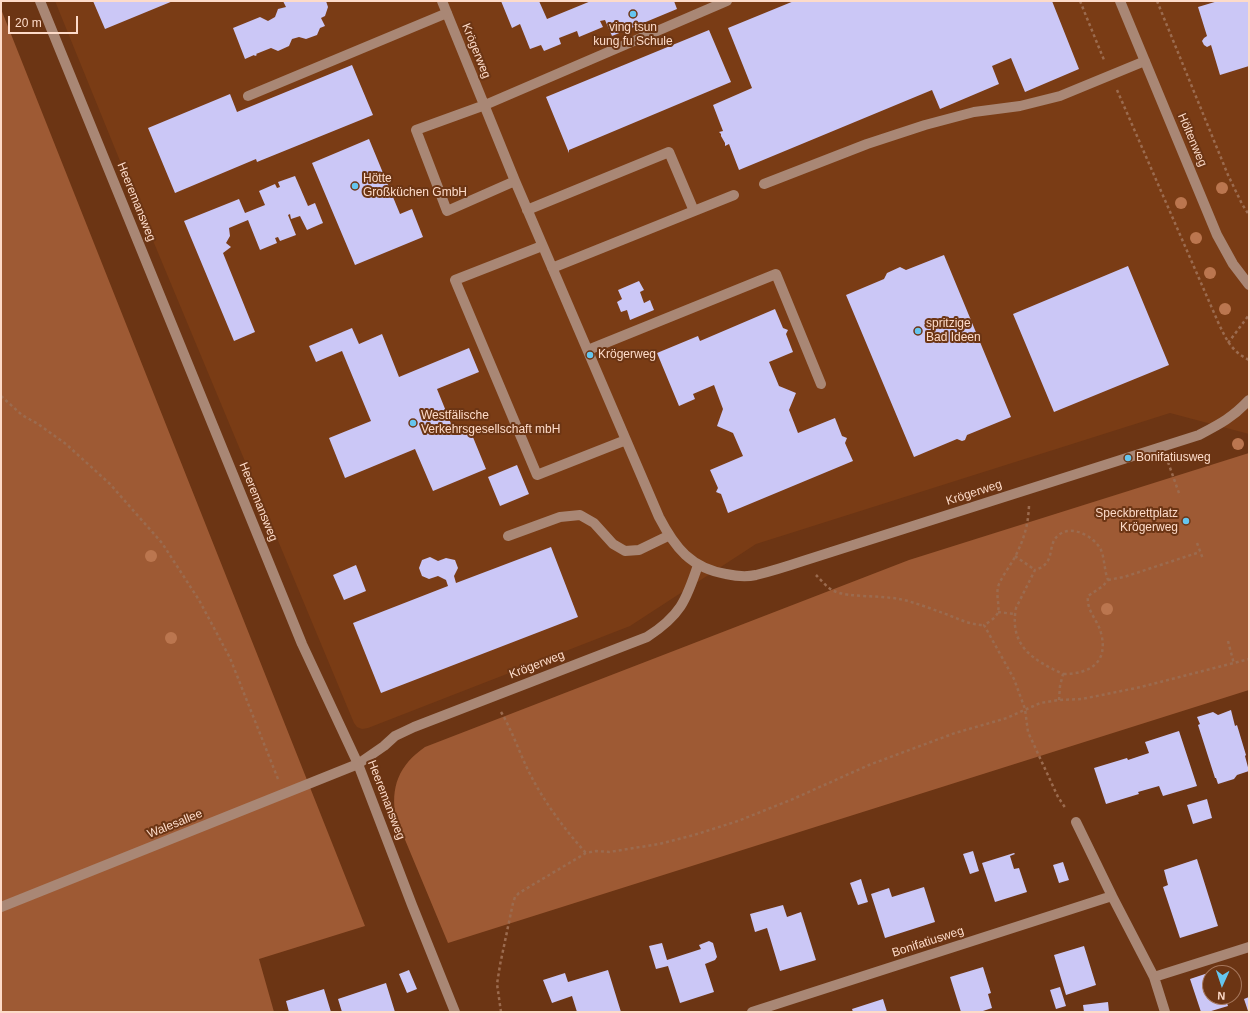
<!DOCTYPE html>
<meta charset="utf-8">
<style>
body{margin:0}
#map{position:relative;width:1250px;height:1013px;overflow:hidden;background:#6c3514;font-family:Helvetica,sans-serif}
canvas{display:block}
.frame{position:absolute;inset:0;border:2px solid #fddbc9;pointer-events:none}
.north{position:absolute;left:1202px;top:965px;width:40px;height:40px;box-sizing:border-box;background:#6c3514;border:1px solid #a6775c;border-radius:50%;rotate:183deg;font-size:11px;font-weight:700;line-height:16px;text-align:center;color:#fddbc9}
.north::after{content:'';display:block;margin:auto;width:14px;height:18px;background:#65c5ee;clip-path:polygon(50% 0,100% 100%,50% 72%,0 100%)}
.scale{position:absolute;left:8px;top:16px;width:70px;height:18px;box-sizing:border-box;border:2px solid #fddbc9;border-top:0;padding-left:5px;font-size:12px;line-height:14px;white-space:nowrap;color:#fddbc9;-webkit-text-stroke:3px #6c3514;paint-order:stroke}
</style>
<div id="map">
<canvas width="1250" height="1013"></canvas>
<div class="frame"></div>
<div class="north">N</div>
<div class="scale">20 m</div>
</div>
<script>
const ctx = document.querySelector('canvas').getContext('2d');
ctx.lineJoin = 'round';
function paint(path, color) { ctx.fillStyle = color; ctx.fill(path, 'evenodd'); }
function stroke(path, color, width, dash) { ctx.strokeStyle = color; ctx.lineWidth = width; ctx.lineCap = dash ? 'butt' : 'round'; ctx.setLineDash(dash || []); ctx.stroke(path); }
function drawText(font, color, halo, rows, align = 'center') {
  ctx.font = font + ' Helvetica,sans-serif'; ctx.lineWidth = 4; ctx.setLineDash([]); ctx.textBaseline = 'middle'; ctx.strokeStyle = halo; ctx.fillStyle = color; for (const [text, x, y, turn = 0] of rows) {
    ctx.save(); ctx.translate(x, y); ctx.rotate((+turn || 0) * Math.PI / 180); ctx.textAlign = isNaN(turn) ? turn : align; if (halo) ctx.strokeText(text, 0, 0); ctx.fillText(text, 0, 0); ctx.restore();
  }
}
paint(new Path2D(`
 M55,1H1249V434L1170,413L756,544L630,626L368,728L362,729L357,727L354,723L129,183Z`), '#7a3c15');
paint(new Path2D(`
 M1,9L365,926L259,959L274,1012H1Z
 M1249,453V690L448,943L396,818C390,787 399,765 425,747L909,560Z`), '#9e5a34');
paint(new Path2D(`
 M93,1H173L105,29Z
 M283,1H326L328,7L325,16L321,18L325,26L320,28L317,35L306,39L299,37L292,39L289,46L278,51L271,48L256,54L257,55L255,56L254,55L245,59L233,28L260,17L268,21L275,17L278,9L286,7Z
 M501,1H539L547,19L591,1H674L677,9L612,36L605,20L600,21L603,27L579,37L577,31L559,38L561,44L544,51L541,45L530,49L520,24L512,28Z
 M794,1H1052L1079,69L1025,92L1011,58L992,66L999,84L940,109L932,90L739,170L729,144L725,146V143L721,136V134L719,132L723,131L713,105L752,88L728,28Z
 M1218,1H1249V66L1220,75L1211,45L1207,47L1204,45L1202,41L1204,38L1207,36L1198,7Z
 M709,30L731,82L569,150V153L546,97Z
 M352,65L373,115L257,162L256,159L175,193L148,128L230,94L237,112Z
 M369,139L400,214L412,209L423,237L355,265L312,163Z
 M295,176L308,206L315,203L323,223L307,230L300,216L291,219L290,214L288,215L296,235L280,241L278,237L275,238L277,243L260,250L248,220L229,228L230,236L226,243L231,247L223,253L255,332L234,341L184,221L239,199L245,213L265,205L259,191L275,184L277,188L280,187L278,182Z
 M944,255L1011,417L967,435L965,440L962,441L957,439L914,457L846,295L884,279L887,273L900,267L906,270Z
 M1128,266L1169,365L1054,412L1013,314Z
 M639,281L644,290L640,292L644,303L650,300L654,310L630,320L627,310L621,312L617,302L622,299L618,290Z
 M775,309L783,328L788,330L786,334L793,352L769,362L779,386L796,393L789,410L798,433L835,418L842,436L847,438L845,443L853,461L728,513L721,494L716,492L718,488L710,470L743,456L733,433L717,426L723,409L714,385L693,394L695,399L679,406L657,353L698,336L700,341Z
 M352,328L359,344L382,334L399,377L469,348L479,372L437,389L454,431L468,425L486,469L433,491L415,449L345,478L329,438L371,421L342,351L316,362L309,346Z
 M517,465L529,494L500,506L488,477Z
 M551,547L578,617L381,693L353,623L448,586L446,580L438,576L429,579L422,576L419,568L422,560L430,557L438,561L446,558L455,560L458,568L454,576L456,583Z
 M356,565L366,591L344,600L333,575Z
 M1231,710L1235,726L1237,725L1246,755L1245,756L1249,771L1237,775L1234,779L1218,784L1216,778H1215L1198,725L1200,724L1197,717L1213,712L1218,715Z
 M1179,731L1197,786L1163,796L1159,786L1138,792L1139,794L1106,804L1094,768L1127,758L1128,760L1149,753L1145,742Z
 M1207,799L1212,818L1193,824L1187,805Z
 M973,851L979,871L970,874L963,854Z
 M1014,853L1015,854L1010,856L1014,869L1019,868L1027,892L995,902L982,863Z
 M1197,859L1218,926L1180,938L1163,887L1168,885L1164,870Z
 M1063,862L1069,880L1059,883L1053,865Z
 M861,879L868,902L858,905L850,883Z
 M924,887L935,922L885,938L871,894L889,888L892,897Z
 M783,905L787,917L801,912L816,960L780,971L767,928L755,932L750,914Z
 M709,941L713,943L717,957L715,960L705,964L714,992L680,1003L668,966L656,969L649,946L662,943L667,960L701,949L699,945Z
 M1084,946L1096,985L1066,995L1054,955Z
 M983,967L991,993L988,994L992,1008L980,1012H961L950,977Z
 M409,970L417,989L407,993L399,974Z
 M608,970L621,1012H577L572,996L552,1003L543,980L565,973L568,982Z
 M1217,970L1218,973H1210V997H1225L1228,1006L1208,1012H1201L1190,979Z
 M386,983L395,1012H342L338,999Z
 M1060,987L1066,1006L1056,1009L1050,990Z
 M324,989L331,1012H289L286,1001Z
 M1249,997V1010L1248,1011L1244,999Z
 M883,999L887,1012H853L852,1009Z
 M1108,1002L1109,1012H1084L1083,1005Z`), '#cbc7f6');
stroke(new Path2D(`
 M1080,1L1104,60
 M1157,1L1228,175L1242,204L1249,215
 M1117,90L1218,322C1226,339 1231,351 1249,360
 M1228,343L1249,315
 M1,396L22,415L38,424L66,444L110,484L162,543L199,600L230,658L278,779
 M1168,462L1180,496
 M1029,506C1028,526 1024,539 1015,557C1010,566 1003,575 999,584C995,594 1000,605 998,612C996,618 989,622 984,625L1014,679L1025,709L1028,732L1058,797L1066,809
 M1197,543L1203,559
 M1015,556L1035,570
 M816,575C821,580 827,588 834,591C849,598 880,595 899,599C914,602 929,608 943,613C957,618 969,625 984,625
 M1108,580L1124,577L1200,552
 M998,612L1014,614
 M1228,641L1234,664
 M1059,700L1060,686L1063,674C1033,660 1009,646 1016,608L1035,570C1058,563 1045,544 1060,534C1073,525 1095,537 1101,550C1105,560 1104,570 1108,580L1103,586L1088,596C1086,611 1098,620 1101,633C1109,663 1089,674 1063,674
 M501,712C513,732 520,755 531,776C545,803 565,830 586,853
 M501,1012L497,984L500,965L513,903L515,897L519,893L586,853L596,851L609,852L659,844L694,835L738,821L793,799L869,765L955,733L1007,718L1040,703L1059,700L1082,699L1141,687L1249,659`), '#9b6b4f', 2.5, [3, 3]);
stroke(new Path2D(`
 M40,1L302,644L358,764L412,905L455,1012
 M442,1L515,181L659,517C675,548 691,568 726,574C735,576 747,577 756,575C772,571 788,566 803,561L1199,435C1220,424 1232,418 1249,400
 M1120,1L1217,235L1233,264L1249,285
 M248,96L447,13
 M515,181L447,211L416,130L485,105L727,1
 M764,184L867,144L925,125L974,112L1020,106L1060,96L1145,61
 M527,210L669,152L694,211
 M542,246L455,280L537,475L626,440
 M552,268L734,195
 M588,350L776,274L821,384
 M508,536L560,517L580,515L594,523L613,544L625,551L639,550L668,536
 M1076,822L1112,896
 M1,907L358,764L384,746L395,736L414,727L647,637C680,616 686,601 698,565
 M1154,977L1249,947
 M752,1012L1112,896L1154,977L1165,1012`), '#a98775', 10);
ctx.fillStyle = '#bb764f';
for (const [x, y] of [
 [1222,188],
 [1181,203],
 [1196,238],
 [1210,273],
 [1225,309],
 [1238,444],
 [151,556],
 [1107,609],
 [171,638]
]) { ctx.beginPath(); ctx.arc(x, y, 6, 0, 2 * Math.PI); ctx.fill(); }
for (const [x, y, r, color] of [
 [633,14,4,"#65c5ee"],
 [355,186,4,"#65c5ee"],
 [918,331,4,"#65c5ee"],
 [590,355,4,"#65c5ee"],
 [413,423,4,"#65c5ee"],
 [1128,458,4,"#65c5ee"],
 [1186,521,4,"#65c5ee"]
]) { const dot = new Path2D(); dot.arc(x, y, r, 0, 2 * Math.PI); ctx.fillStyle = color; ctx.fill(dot); stroke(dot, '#6c3514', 1.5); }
drawText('12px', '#fddbc9', '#6c3514', [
 ["ving tsun",633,28,"center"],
 ["kung fu Schule",633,42,"center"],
 ["Hötte",363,179],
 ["Großküchen GmbH",363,193],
 ["spritzige",926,324],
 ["Bad Ideen",926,338],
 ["Krögerweg",598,355],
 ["Westfälische",421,416],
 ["Verkehrsgesellschaft mbH",421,430],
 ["Bonifatiusweg",1136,458],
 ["Speckbrettplatz",1178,514,"right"],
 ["Krögerweg",1178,528,"right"]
], 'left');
drawText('12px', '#fddbc9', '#6c3514', [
 ["Krögerweg",476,51,68],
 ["Höltenweg",1192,140,67],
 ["Heeremansweg",136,202,68],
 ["Krögerweg",974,493,-18],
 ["Heeremansweg",258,502,68],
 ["Krögerweg",537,665,-21],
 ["Heeremansweg",386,800,69],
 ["Walesallee",175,824,-22],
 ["Bonifatiusweg",928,942,-18]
]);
</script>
